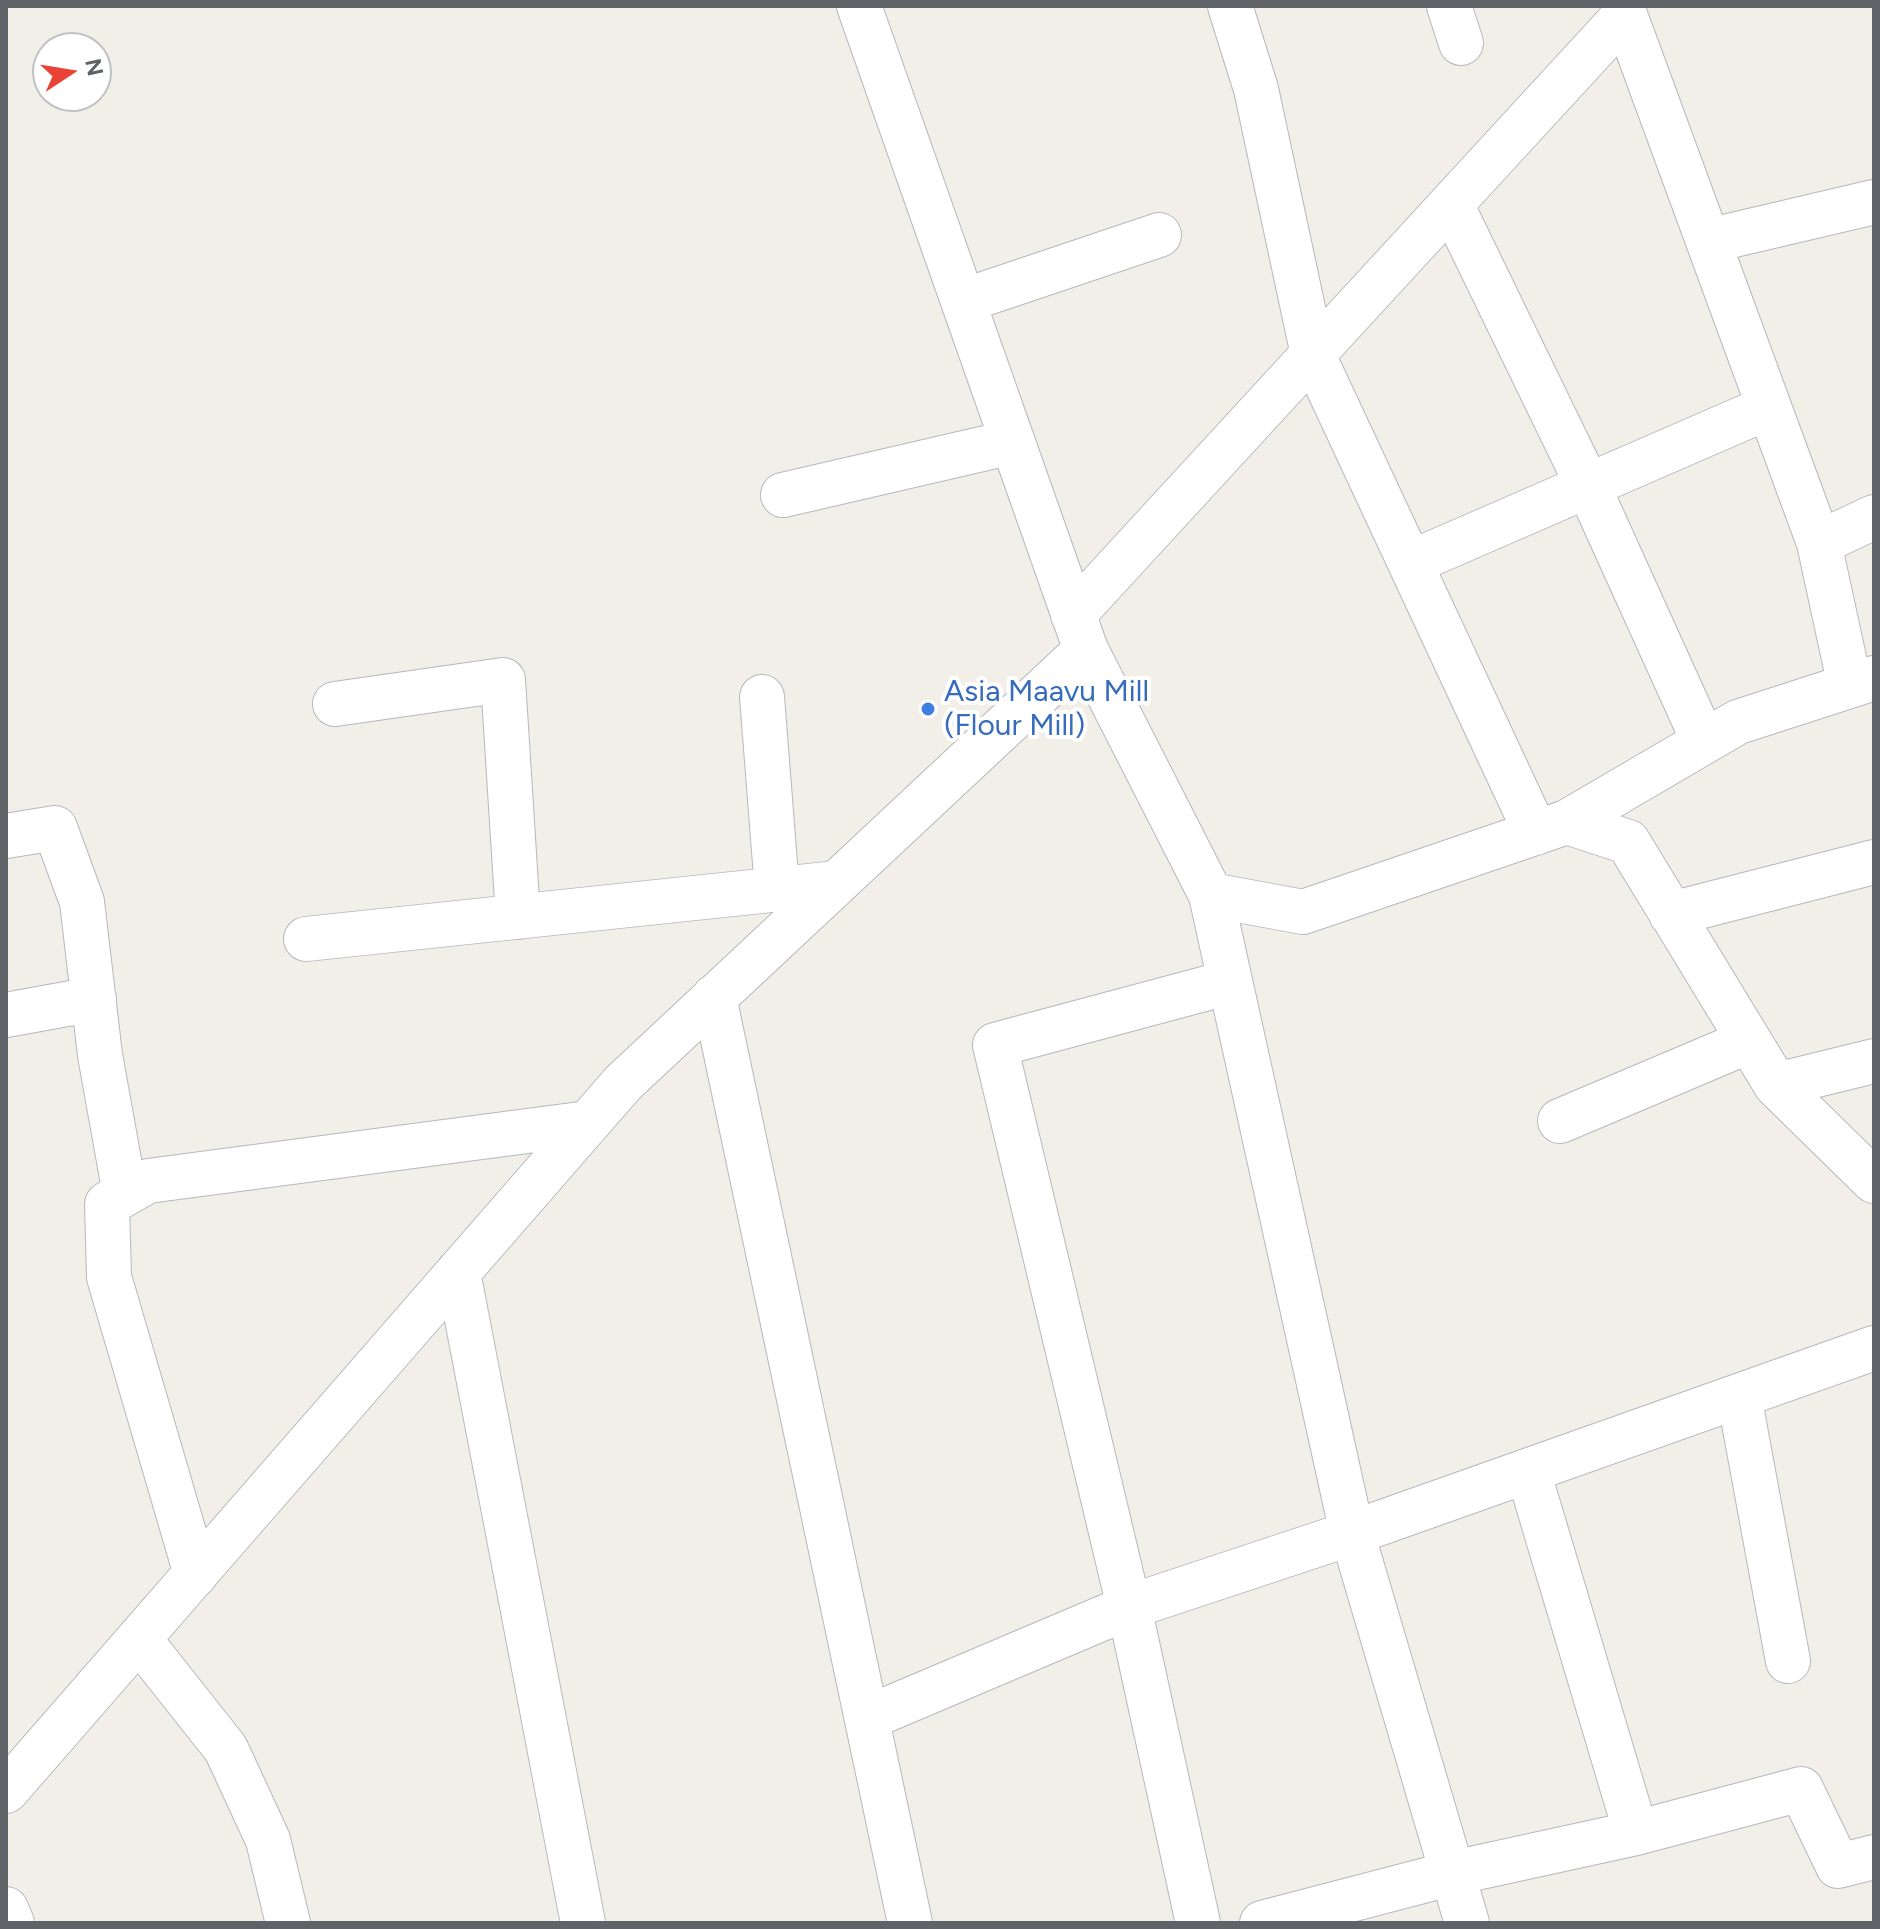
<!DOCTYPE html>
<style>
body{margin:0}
#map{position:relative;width:1880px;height:1929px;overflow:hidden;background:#f1efe8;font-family:Figtree,sans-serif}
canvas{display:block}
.frame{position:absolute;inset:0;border:8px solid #5f6368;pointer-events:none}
.north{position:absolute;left:32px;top:32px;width:80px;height:80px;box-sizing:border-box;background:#fff;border:2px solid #bfc1c3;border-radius:50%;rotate:78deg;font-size:22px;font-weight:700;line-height:32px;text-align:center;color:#5f6368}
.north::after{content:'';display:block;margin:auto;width:28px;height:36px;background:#ea4335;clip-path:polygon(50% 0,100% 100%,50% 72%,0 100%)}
</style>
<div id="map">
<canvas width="1880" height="1929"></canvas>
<div class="frame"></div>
<div class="north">N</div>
</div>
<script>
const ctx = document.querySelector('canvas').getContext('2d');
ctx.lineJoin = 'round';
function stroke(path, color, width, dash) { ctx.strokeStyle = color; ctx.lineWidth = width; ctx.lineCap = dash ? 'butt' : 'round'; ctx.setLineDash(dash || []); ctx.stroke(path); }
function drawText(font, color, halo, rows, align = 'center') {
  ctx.font = font + ' Figtree,sans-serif'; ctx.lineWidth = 8; ctx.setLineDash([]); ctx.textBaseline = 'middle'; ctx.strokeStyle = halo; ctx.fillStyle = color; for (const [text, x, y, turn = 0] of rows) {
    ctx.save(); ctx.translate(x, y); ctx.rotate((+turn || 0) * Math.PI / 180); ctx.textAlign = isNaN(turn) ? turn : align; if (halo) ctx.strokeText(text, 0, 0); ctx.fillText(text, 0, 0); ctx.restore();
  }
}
const minor = new Path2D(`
 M859,6L1086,650L1211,895L1303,912L1567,822L1628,842L1776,1085L1874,1181
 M1230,6L1256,89L1313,355L1536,833
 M1449,6L1461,43
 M1451,204L1588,486L1704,742
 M1708,241L1874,202
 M963,301L1159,235
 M783,495L1012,442
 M1410,563L1769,407
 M1073,615L1625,15L1819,543
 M1850,686L1819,543L1874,517
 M762,697L777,889
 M335,704L503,680L518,917
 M1567,822L1738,722L1874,678
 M6,836L55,828L82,902L100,1055L125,1194
 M1211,895L1352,1533L1874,1348
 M1671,914L1874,862
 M306,939L837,883
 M1230,982L995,1045L1129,1607L1352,1533L1467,1923
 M714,997L910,1923
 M6,1015L94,999
 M1776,1085L1874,1061
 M1560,1121L1749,1041
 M458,1272L583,1923
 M1739,1396L1788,1661
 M196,1574L109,1277L107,1204L148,1181L588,1123
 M139,1639L226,1749L268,1840L288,1923
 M867,1718L1129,1607L1198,1923
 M6,1791L623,1083L1086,650
 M1636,1833L1801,1789L1838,1866L1874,1857
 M6,1909L12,1923
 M1262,1923L1453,1873L1636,1833L1528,1471`);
stroke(minor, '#b5b8bc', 46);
stroke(minor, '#fff', 44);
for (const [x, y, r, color] of [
 [928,709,8,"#3f7fe0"]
]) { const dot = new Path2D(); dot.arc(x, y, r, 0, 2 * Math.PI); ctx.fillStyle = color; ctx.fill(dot); stroke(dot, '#fff', 3); }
drawText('30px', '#366cbe', '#fff', [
 ["Asia Maavu Mill",944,692],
 ["(Flour Mill)",944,726]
], 'left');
</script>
